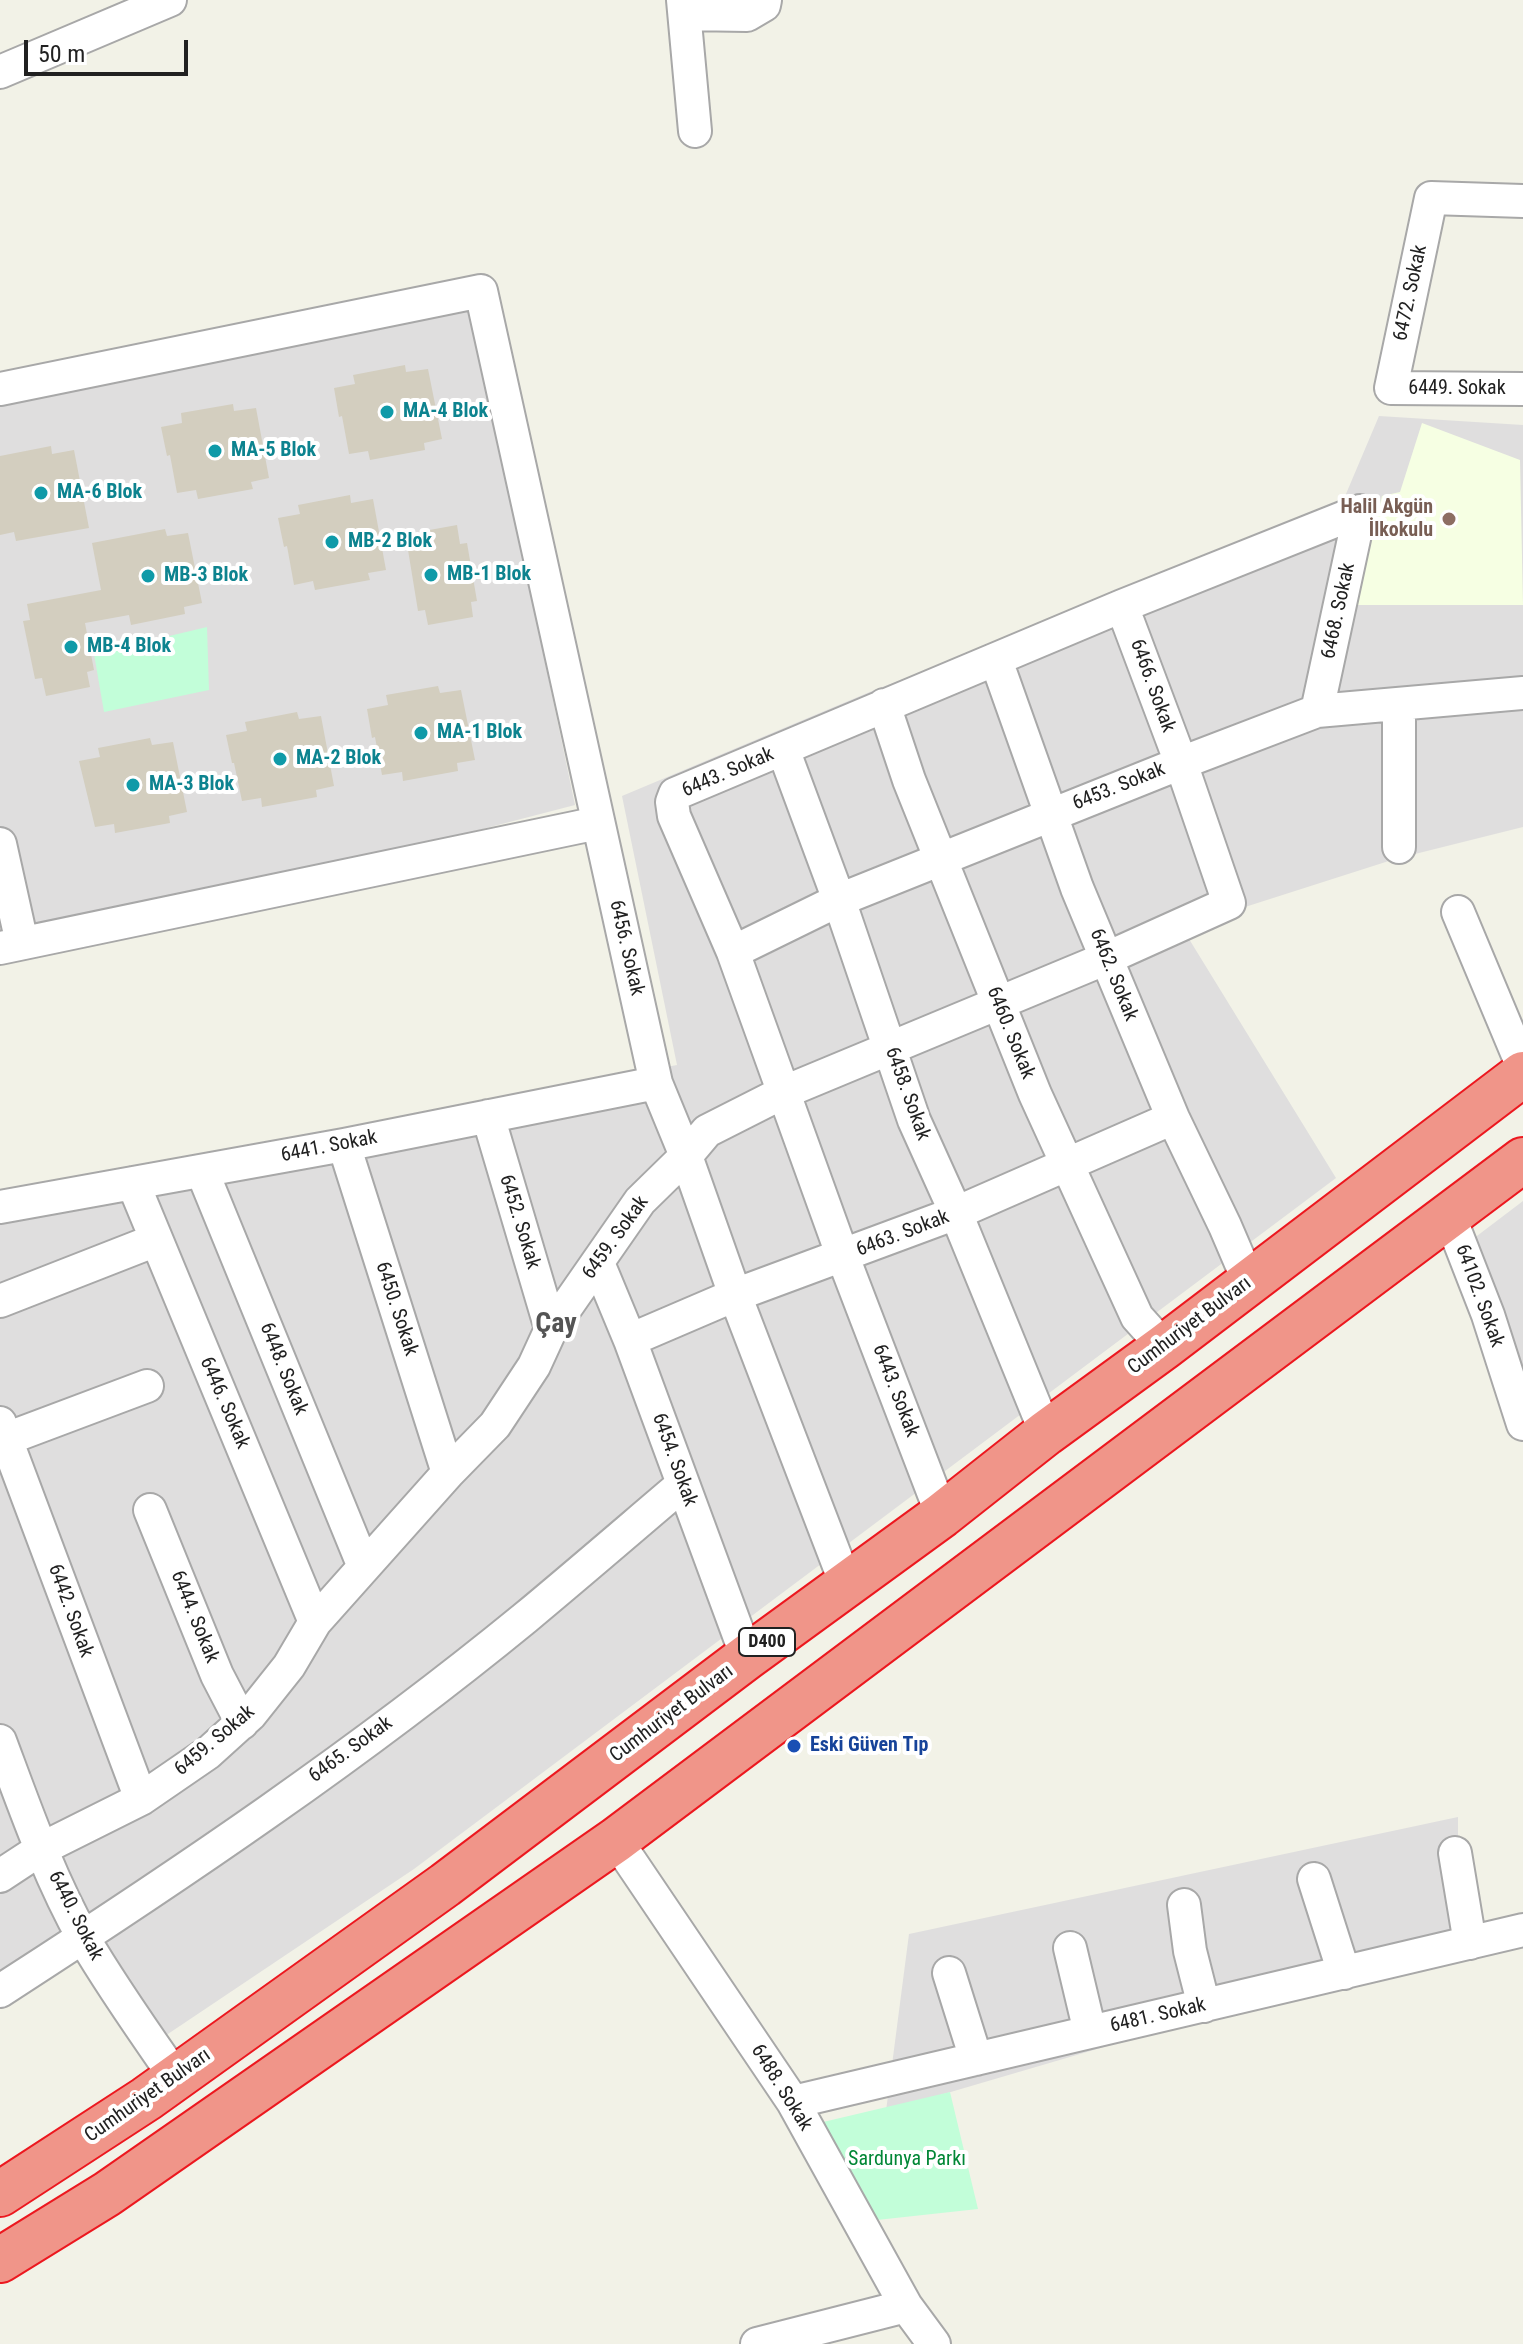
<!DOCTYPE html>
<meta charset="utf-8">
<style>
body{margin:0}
#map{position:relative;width:1523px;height:2344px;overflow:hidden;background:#f2f2e7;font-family:"Roboto Condensed",sans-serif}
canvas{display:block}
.scale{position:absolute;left:24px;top:40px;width:164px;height:36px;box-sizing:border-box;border:4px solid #212121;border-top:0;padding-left:10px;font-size:24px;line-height:28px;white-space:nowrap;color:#212121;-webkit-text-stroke:6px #fff;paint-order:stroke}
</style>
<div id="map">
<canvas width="1523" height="2344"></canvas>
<div class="scale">50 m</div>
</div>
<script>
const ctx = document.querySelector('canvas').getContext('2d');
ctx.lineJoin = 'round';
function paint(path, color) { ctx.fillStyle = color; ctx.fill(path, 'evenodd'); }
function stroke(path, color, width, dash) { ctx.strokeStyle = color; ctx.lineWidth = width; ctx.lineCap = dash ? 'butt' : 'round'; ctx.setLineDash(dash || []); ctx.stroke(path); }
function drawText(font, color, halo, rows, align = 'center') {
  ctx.font = font + ' "Roboto Condensed",sans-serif'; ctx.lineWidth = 8; ctx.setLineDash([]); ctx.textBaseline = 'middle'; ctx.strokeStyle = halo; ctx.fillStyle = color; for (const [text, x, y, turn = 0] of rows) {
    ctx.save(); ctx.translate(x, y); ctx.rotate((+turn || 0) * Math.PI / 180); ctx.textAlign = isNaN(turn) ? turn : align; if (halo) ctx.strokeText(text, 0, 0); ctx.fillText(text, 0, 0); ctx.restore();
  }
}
paint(new Path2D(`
 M471,308L575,805L0,954V406L157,364Z
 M1379,416L1523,425V827L1395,859L1245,907L1189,939L1336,1178L414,1869L153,2044L86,1918L0,1975V1194L677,1065L622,796L872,691L992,645L1343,501Z
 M1523,1201V1434L1469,1242Z
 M1458,1817V1943L886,2111L909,1934Z`), '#dfdede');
paint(new Path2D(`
 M1422,423L1520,460L1523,605H1355L1382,496L1400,492Z`), '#f6ffe3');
paint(new Path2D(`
 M207,627L209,690L104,712L94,654Z
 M950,2092L978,2209L877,2220L819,2123Z`), '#c2fed9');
paint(new Path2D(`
 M405,365L406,372L428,369L442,439L424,443L425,450L370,460L368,451L349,454L342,416L339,417L334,388L355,384L353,375Z
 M233,404L234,411L256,408L269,478L251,482L253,489L198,499L196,490L177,493L170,455L167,456L161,427L182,423L181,413Z
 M51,446L52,454L74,450L89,528L16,541L14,532L0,535V456Z
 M350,495L351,503L373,499L386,570L368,573L370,580L315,590L313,581L294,585L287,546L284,547L278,518L300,514L298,505Z
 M457,525L460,544L467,543L477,601L471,602L473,617L428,625L425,610L418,611L408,550L416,549L413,533Z
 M165,529L167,536L188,533L202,603L184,607L185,614L131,625L129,615L85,623L94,670L87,672L90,687L46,696L42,678L35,679L23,621L30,620L27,604L101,590L92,543Z
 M438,686L440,693L461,690L475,760L457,763L458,771L403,781L402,772L382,775L375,737L372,738L367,709L388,705L386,695Z
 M297,712L299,719L321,716L334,786L316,790L317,797L262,807L261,798L242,801L234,763H232L226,735L247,731L245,722Z
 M150,738L152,745L173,742L187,812L169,816L170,823L115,833L114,824L95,827L79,761L100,757L98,748Z`), '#d3cebf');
const minor = new Path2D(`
 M683,0L695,131
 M686,14L747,15L764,5L765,0
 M0,72L170,0
 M1523,201L1431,198L1391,388L1523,389
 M0,389L481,291L656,1083L686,1156L735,1295L846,1584
 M996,660L1077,888L1173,1118L1225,1226L1249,1282
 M884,705L909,780L1035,1094L1137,1317L1164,1347
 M1399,705V847
 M1317,711L1360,511
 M783,749L839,900L914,1120L956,1213L1046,1433
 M0,844L22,943
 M1458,912L1523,1067
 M0,948L598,823
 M733,952L839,900L1181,763L1317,711L1523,693
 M488,1116L551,1329
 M344,1145L448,1473
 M202,1171L364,1567
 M133,1183L315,1622
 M0,1207L344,1145L656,1083
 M1449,1215L1488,1315L1523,1424
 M598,1263L630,1340L747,1657
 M0,1301L156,1240
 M630,1340L735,1295L956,1213L1173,1118
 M0,1423L141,1799
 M6,1439L147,1386
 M150,1510L217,1675L242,1723
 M942,1515L843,1257L733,952L674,816L672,802L675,794L1122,606L1360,511
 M0,1741C25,1808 49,1877 84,1939C112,1987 144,2032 176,2078
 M616,1840L793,2102L906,2306L934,2344
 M1455,1853L1470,1943
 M0,1876L41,1849L141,1799L208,1753L250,1715L289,1666L315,1622L448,1473L495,1425L534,1366L551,1329L640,1201L686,1156L707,1131L782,1093L1107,958L1229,903L1181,763L1122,606
 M1314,1879L1344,1973
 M1184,1905L1190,1951L1204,2006
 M1070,1948L1090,2032
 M949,1973L976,2059
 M0,1991C180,1875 359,1754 525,1618C578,1574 630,1529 683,1484
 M793,2102L1523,1930
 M757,2344L906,2306`);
const highway = new Path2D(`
 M0,2194L146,2099L445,1885L747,1657L942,1515L1046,1433L1164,1347L1523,1074
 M0,2260L107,2194L616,1840L1523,1160`);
stroke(minor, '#a8a8a8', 36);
stroke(highway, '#ec181f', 48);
stroke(minor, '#fff', 32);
stroke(highway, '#f09589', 44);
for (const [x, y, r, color] of [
 [387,412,8,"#0f9aa8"],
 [215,451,8,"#0f9aa8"],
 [41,493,8,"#0f9aa8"],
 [1449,519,8,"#8d6e63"],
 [332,542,8,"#0f9aa8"],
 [431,575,8,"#0f9aa8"],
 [148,576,8,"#0f9aa8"],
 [71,647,8,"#0f9aa8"],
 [421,733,8,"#0f9aa8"],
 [280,759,8,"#0f9aa8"],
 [133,785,8,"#0f9aa8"],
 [794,1746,8,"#1a4fb4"]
]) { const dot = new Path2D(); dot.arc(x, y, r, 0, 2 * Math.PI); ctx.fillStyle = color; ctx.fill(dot); stroke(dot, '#fff', 3); }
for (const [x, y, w] of [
 [767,1642,56]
]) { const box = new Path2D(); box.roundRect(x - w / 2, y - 14, w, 28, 6); ctx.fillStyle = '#fff'; ctx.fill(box); stroke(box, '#212121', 2); }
drawText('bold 18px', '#212121', null, [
 ["D400",767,1642]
]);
drawText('20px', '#212121', '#fff', [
 ["6472. Sokak",1411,293,-78],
 ["6449. Sokak",1457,389],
 ["6468. Sokak",1339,611,-78],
 ["6466. Sokak",1152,686,70],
 ["6443. Sokak",728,773,-23],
 ["6453. Sokak",1119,787,-22],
 ["6456. Sokak",626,948,77],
 ["6462. Sokak",1113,975,68],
 ["6460. Sokak",1010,1033,68],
 ["6458. Sokak",907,1094,70],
 ["6441. Sokak",329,1147,-11],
 ["6452. Sokak",519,1222,73],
 ["6463. Sokak",903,1234,-21],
 ["6459. Sokak",616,1238,-54],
 ["64102. Sokak",1479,1296,70],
 ["6450. Sokak",396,1309,72],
 ["Cumhuriyet Bulvarı",1190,1326,-37],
 ["6448. Sokak",283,1369,68],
 ["6443. Sokak",895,1391,69],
 ["6446. Sokak",224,1403,67],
 ["6454. Sokak",674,1460,70],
 ["6442. Sokak",70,1611,70],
 ["6444. Sokak",194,1617,68],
 ["Cumhuriyet Bulvarı",672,1714,-37],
 ["6459. Sokak",215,1741,-40],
 ["6465. Sokak",351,1750,-36],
 ["6440. Sokak",75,1916,63],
 ["6481. Sokak",1158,2016,-13],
 ["6488. Sokak",781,2088,58],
 ["Cumhuriyet Bulvarı",148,2096,-35]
]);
drawText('bold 20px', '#0d838f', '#fff', [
 ["MA-4 Blok",403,412],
 ["MA-5 Blok",231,451],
 ["MA-6 Blok",57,493],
 ["MB-2 Blok",348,542],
 ["MB-1 Blok",447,575],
 ["MB-3 Blok",164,576],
 ["MB-4 Blok",87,647],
 ["MA-1 Blok",437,733],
 ["MA-2 Blok",296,759],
 ["MA-3 Blok",149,785]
], 'left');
drawText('bold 20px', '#785e54', '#fff', [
 ["Halil Akgün",1433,508],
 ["İlkokulu",1433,531]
], 'right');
drawText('bold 20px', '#164399', '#fff', [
 ["Eski Güven Tıp",810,1746]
], 'left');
drawText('20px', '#028736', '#fff', [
 ["Sardunya Parkı",907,2160]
]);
drawText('bold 28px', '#545454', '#fff', [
 ["Çay",556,1325]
]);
</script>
